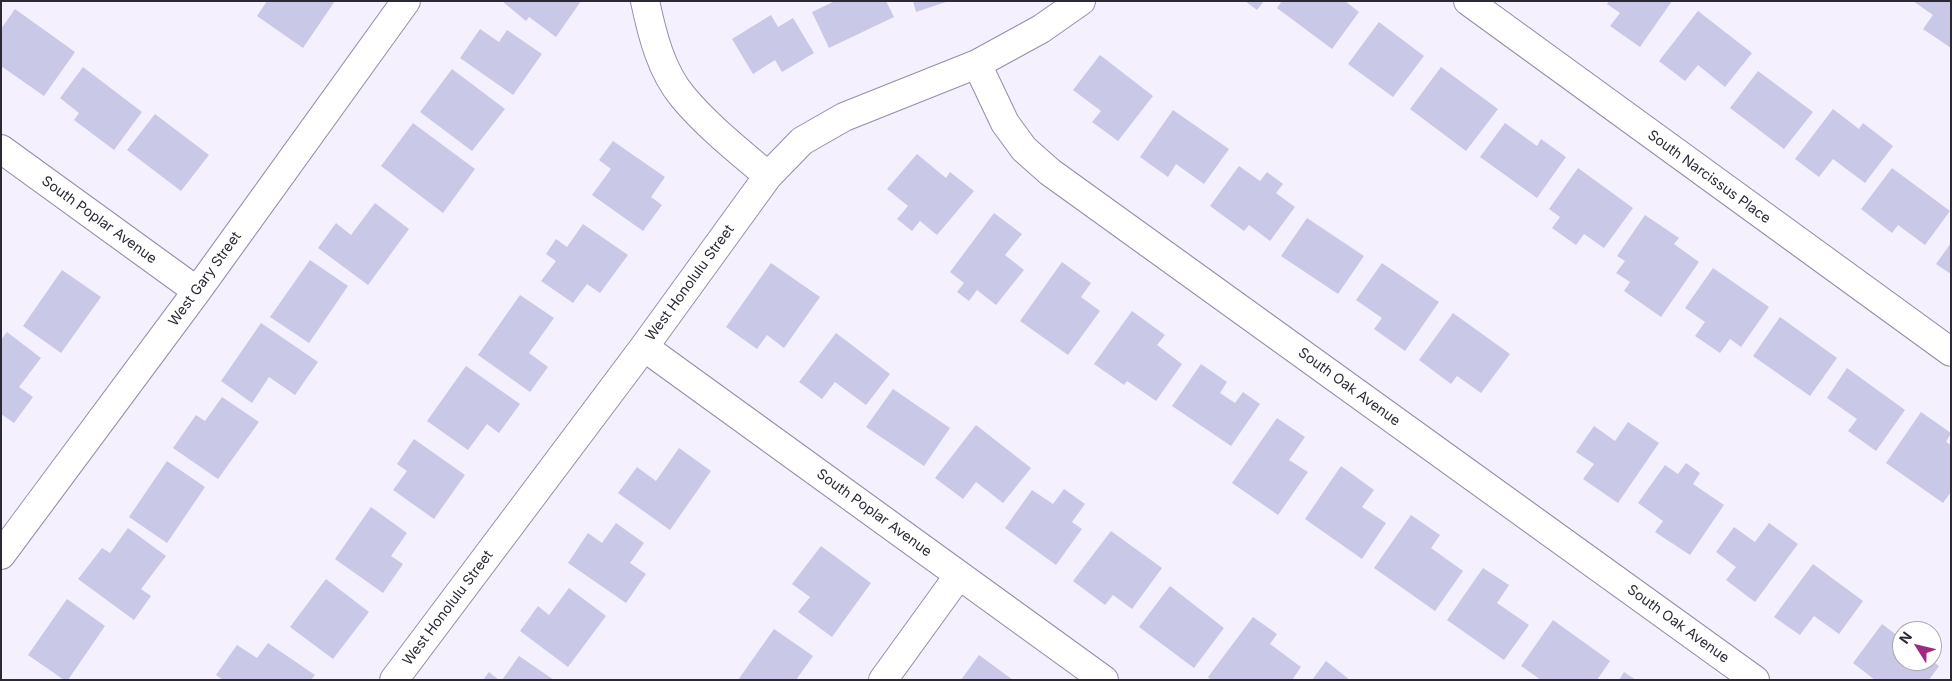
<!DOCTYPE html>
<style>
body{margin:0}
#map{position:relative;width:1952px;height:681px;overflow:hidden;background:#f4f0fd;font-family:Inter,sans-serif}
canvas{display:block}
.frame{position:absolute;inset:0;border:2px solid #2c2935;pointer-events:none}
.north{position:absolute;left:1892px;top:621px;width:50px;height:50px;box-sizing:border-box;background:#fff;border:1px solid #aba9ae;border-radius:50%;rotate:306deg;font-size:14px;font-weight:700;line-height:20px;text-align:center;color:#2c2935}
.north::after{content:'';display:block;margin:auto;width:18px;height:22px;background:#9f2881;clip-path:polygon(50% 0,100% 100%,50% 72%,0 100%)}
</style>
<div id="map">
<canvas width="1952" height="681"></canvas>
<div class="frame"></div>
<div class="north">N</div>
</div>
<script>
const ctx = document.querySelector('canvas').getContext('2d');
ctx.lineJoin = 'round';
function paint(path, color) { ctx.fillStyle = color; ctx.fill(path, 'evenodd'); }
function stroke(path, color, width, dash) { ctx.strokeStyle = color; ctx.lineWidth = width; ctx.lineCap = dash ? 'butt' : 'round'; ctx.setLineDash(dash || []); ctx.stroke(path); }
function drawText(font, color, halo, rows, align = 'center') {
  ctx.font = font + ' Inter,sans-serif'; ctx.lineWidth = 4; ctx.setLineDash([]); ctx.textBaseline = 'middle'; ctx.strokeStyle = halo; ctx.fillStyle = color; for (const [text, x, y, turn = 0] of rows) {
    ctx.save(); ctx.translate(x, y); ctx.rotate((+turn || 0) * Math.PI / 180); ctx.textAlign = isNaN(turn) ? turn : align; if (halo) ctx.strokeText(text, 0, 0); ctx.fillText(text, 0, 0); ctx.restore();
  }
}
paint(new Path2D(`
 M267,1H335L303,48L257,16Z
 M502,1H581L556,37L529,17L526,21Z
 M835,1H886L894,17L829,48L812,12Z
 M913,1H946V2L916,12Z
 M1245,1H1264L1257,10Z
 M1282,1H1345L1359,12L1332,49L1277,8Z
 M1609,1H1672L1640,47L1610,26L1620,13L1607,4Z
 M1913,1H1951V48L1923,29L1933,15Z
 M15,9L75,52L44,96L1,66V29Z
 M1698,11L1752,53L1725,87L1698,65L1685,81L1659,61Z
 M771,15L778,27L793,18L814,53L782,72L775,60L753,74L732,39Z
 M1379,22L1424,56L1393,97L1348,64Z
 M480,29L499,42L507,30L542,54L513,95L460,58Z
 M1100,55L1153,96L1118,141L1092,122L1101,111L1073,90Z
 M83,67L142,112L114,150L74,120L79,113L60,98Z
 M1441,67L1498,109L1466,151L1410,109Z
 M452,69L505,109L472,151L420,112Z
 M1758,71L1813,112L1784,149L1730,108Z
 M1833,109L1859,129L1863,123L1893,146L1865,183L1833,159L1819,177L1795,159Z
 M1173,110L1229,149L1204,184L1176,164L1168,177L1140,157Z
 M155,114L209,155L181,191L127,150Z
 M413,123L475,169L443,213L381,166Z
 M1505,123L1537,146L1541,139L1566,157L1537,198L1480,157Z
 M613,141L665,177L651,197L662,205L643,231L592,195L611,169L599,160Z
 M917,154L946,178L950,172L974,191L937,235L920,221L912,231L897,219L908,206L887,189Z
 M1239,166L1260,181L1267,172L1283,184L1276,193L1295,207L1270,241L1249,225L1244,231L1210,206Z
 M1578,168L1633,208L1604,248L1584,234L1576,245L1552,228L1560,217L1549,209Z
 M1892,168L1950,211L1925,245L1898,225L1892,233L1861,209Z
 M375,203L409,229L368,285L318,248L336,223L351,235Z
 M994,213L1022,234L1005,255L1024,270L996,305L977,290L969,301L957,292L964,283L950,272Z
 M1645,215L1679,238L1674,244L1699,262L1661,317L1624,291L1630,282L1616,273L1625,261L1617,256Z
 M1307,218L1364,256L1338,294L1281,256Z
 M583,224L628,255L600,293L587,284L573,303L541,281L556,261L546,254L556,239L567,247Z
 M1951,243V274L1936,264Z
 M310,260L348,286L309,343L270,317Z
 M1062,262L1091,283L1081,297L1100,311L1068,355L1020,321Z
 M771,263L820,297L784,348L767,335L757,349L726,327Z
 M1382,263L1439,302L1405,351L1374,329L1382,318L1356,300Z
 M1713,268L1769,307L1741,347L1730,339L1720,353L1695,336L1705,322L1685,308Z
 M62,270L101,297L61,353L23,326Z
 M520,295L554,318L529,353L548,367L530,392L478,355Z
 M1132,311L1165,335L1157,345L1182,364L1156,401L1127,381L1124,385L1094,364Z
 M1453,313L1510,354L1481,393L1457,376L1451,384L1419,360Z
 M1780,317L1837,358L1810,396L1753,356Z
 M261,323L318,362L295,395L269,377L252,403L221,381Z
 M7,332L41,358L19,387L33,397L14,423L1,414V340Z
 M836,333L890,374L866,405L835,382L822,399L799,382Z
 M1201,364L1227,382L1220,393L1235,403L1243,392L1260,404L1231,446L1172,406Z
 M466,366L520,404L499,433L487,424L468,450L427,421Z
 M1847,368L1905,410L1876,451L1848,431L1857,419L1827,398Z
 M893,389L950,428L924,466L866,427Z
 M222,397L259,422L218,479L173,448L196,415L205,421Z
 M1921,412L1951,433L1946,442L1951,445V492L1943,503L1886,463Z
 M1277,418L1305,437L1289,460L1308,472L1278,515L1232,483Z
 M1628,422L1659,443L1618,503L1583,479L1594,464L1576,452L1594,426L1615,441Z
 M976,425L1031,468L1003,503L976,482L963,499L935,478Z
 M414,439L465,475L434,519L393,490L407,471L397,464Z
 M679,448L711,471L670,530L618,493L637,467L656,481Z
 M167,461L205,487L167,543L129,517Z
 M1686,463L1700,473L1693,484L1724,505L1690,555L1655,532L1663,521L1638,503L1665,465L1678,474Z
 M1341,466L1374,490L1362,507L1386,523L1362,559L1305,519Z
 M1064,489L1085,504L1072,522L1082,529L1056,565L1005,528L1032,490L1053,504Z
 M371,507L407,533L391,556L403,564L383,593L335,559Z
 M1411,515L1440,535L1431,548L1463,571L1435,611L1374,568Z
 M616,523L644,543L630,563L646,574L626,603L568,563L588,533L602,543Z
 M1769,523L1798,544L1755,602L1726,580L1736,567L1716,552L1734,527L1755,542Z
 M128,528L166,556L141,589L151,596L134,620L78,579L102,548L110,553Z
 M1111,531L1162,568L1132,609L1113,595L1105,605L1073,581Z
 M821,546L871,583L832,637L798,612L810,597L792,584Z
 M1813,564L1863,601L1839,634L1814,616L1800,635L1774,617Z
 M1483,568L1509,585L1497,603L1529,625L1504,660L1447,620Z
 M326,579L369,612L333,659L290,627Z
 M1170,586L1224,628L1194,668L1139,627Z
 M569,588L606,616L568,667L520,631L538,606L549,615Z
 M67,599L105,626L68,680H64L28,655Z
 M1253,617L1277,634L1270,644L1301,667L1292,680H1211L1208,677Z
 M1553,620L1610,661L1597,680H1541L1521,666Z
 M1882,624L1902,639V661H1932L1939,666L1929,680H1875L1853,663Z
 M774,629L813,656L796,680H738Z
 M268,643L315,675L311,680H223L216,675L237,645L257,658Z
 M979,655L1013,680H961Z
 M519,656L554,680H502Z
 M1326,661L1350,680H1312Z
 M489,672L499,680H483Z
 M1624,672L1636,680H1619Z`), '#c9c8e6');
const minor = new Path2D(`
 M645,1C652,34 661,71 683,97C708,127 739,151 768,176
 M1468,1L1951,352
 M977,64L1005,123L1024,149L1050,172L1755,680
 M1,149L197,291
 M644,347L1104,680
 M1,555L197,291L406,1
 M394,680L644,347L768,176L802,141L844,117L977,64L1041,29L1081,1
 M883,680L959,575`);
stroke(minor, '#958daa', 30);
stroke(minor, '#fff', 28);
drawText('14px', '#2c2935', '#fff', [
 ["South Narcissus Place",1709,177,36],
 ["South Poplar Avenue",99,220,36],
 ["West Gary Street",205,279,-54],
 ["West Honolulu Street",690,283,-54],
 ["South Oak Avenue",1349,387,36],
 ["South Poplar Avenue",874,513,36],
 ["West Honolulu Street",448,608,-53],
 ["South Oak Avenue",1678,624,36]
]);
</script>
